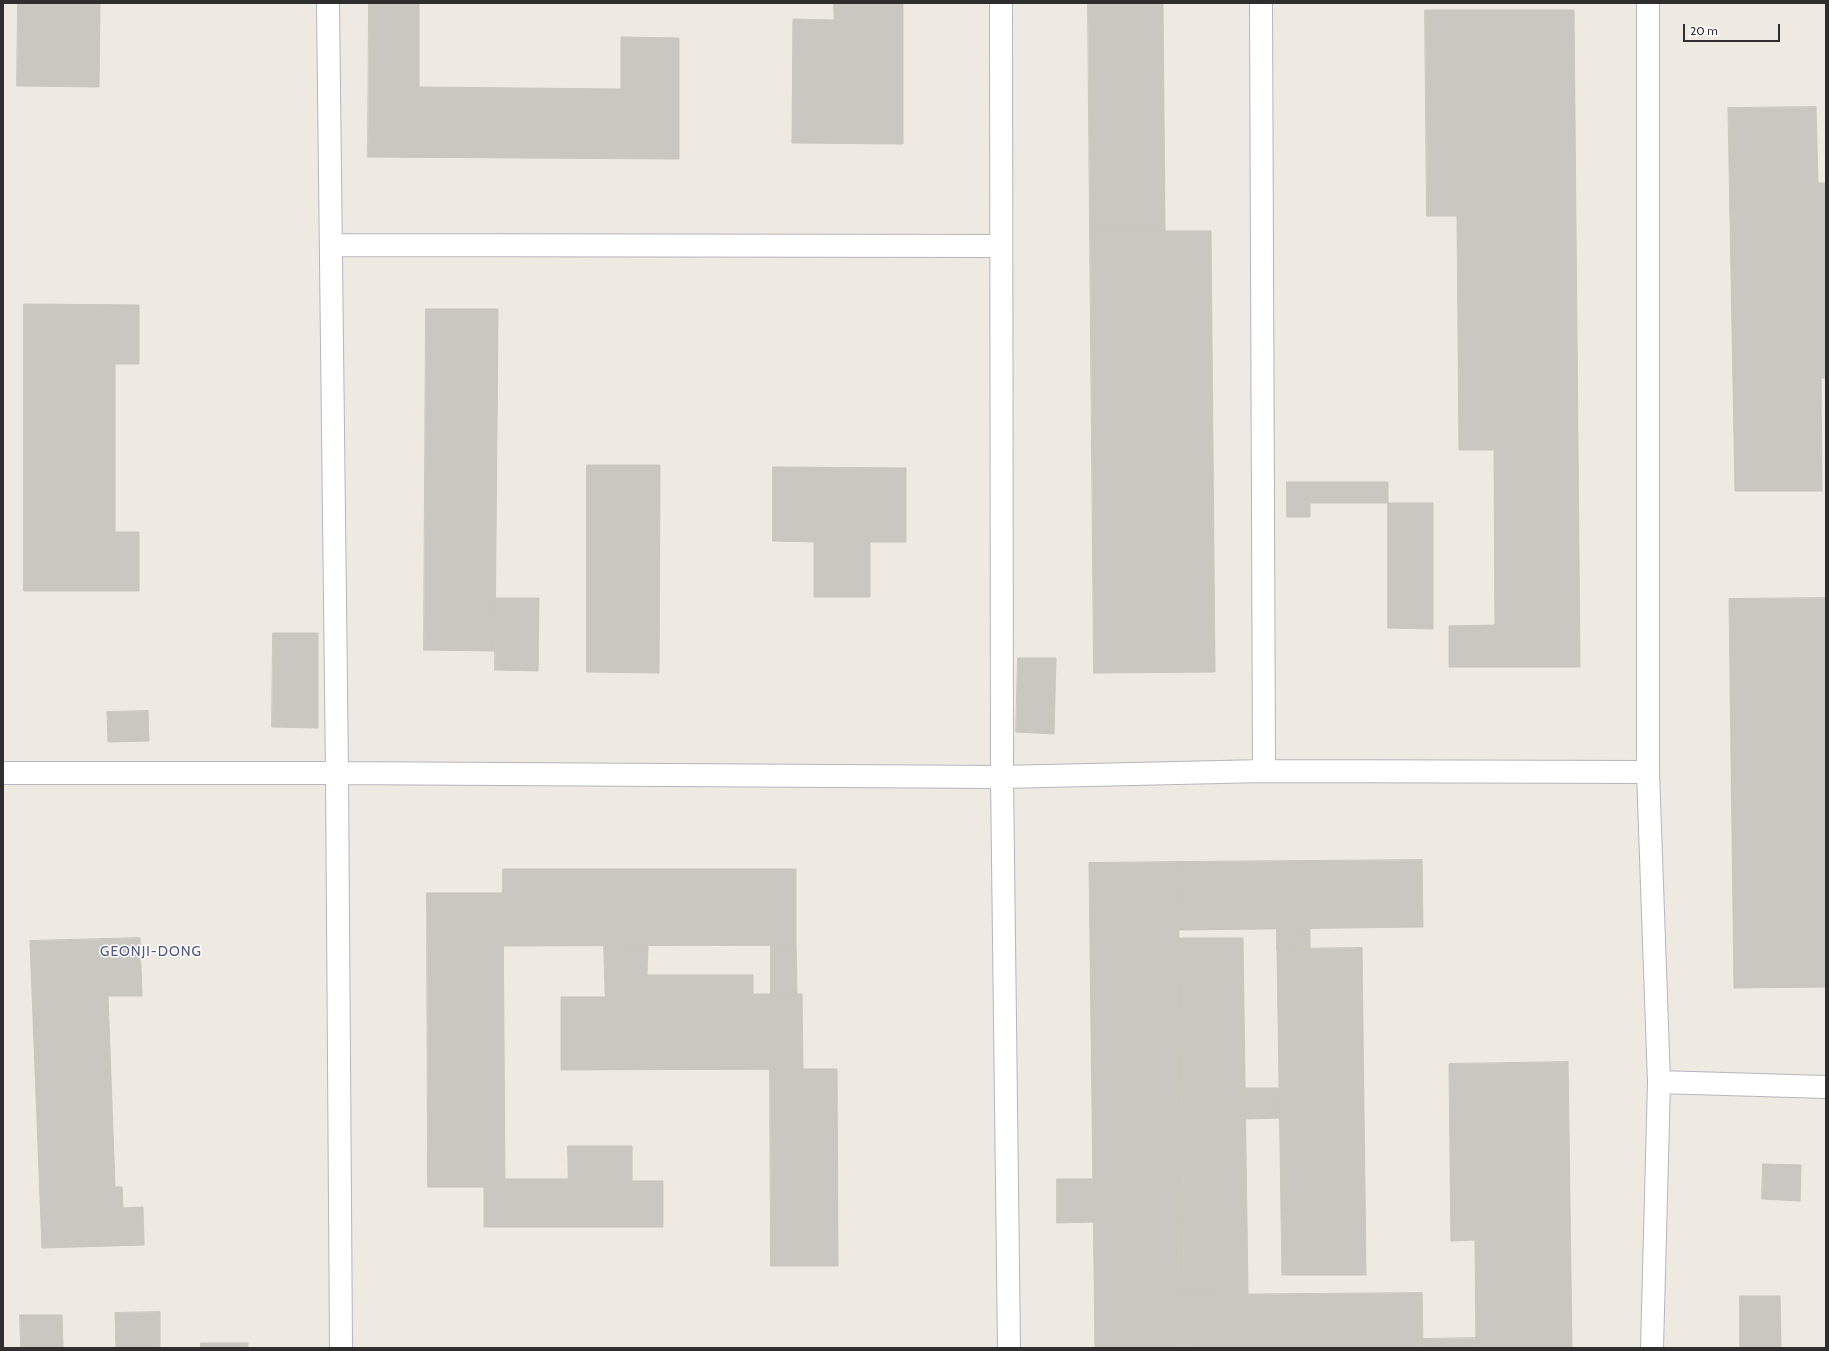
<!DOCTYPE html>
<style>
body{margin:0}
#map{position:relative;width:1829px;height:1351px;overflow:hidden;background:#eeeae1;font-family:Cabin,sans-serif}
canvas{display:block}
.frame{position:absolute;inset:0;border:4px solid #2e2e2e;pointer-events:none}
.scale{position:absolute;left:1683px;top:24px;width:97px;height:18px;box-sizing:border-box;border:2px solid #2e2e2e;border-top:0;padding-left:5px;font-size:12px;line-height:14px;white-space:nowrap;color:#2e2e2e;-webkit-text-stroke:3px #fff;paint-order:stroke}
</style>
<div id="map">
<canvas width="1829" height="1351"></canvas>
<div class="frame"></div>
<div class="scale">20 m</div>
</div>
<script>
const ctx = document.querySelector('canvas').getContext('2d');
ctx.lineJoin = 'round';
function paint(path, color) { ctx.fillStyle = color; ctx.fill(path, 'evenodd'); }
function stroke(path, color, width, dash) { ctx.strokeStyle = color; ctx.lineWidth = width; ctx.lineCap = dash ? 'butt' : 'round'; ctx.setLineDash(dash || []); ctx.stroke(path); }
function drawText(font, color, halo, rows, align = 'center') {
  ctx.font = font + ' Cabin,sans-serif'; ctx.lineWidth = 3; ctx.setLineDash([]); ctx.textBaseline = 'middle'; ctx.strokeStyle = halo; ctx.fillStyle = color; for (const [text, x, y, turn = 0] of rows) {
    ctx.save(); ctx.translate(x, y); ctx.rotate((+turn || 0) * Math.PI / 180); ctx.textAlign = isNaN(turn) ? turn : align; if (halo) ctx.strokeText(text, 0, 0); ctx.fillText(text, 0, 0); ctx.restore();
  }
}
const building = new Path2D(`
 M18,3H100L99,87L17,86Z
 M369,3H419V87L621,89V37L679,38V159L368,157Z
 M834,3H903V144L792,143L793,19L834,20Z
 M1088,3H1163L1165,231H1090Z
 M1425,10H1574L1580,667H1449V626L1495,625L1494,450H1459L1457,216H1427Z
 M1816,107L1818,183H1826V378H1821L1822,491H1735L1728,108Z
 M1090,231H1211L1215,672L1094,673Z
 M24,304L139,305V364H115V532H139V591H24Z
 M426,309H498L495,651L424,650Z
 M587,465H660L659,673L587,672Z
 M773,467L906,468V542H870V597H814V542L773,541Z
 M1287,482H1388V503H1310V517H1287Z
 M1388,503H1433V629L1388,628Z
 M496,598H539L538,671L495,670Z
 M1826,598V987L1734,988L1729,599Z
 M273,633H318V728L272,727Z
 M1018,658H1056L1054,734L1016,732Z
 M148,711L149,741L108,742L107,712Z
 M1422,860L1423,927L1179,930L1178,862Z
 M1178,862L1184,1348H1095L1089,863Z
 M503,869H796V945L503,946Z
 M427,893H503L505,1187H428Z
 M1277,928H1310V949H1277Z
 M140,938L142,996H108L115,1187H122L123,1208L143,1207L144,1245L42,1248L30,941Z
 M1179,938H1243L1248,1294L1184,1295Z
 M604,945H648L647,975H753V994H802L803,1069L561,1070V997H605Z
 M771,945H796L797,994H771Z
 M1362,948L1366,1275H1282L1277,949Z
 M1568,1062L1572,1348H1476L1475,1240L1451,1241L1449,1064Z
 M770,1069H837L838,1266H771Z
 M1245,1088H1279L1280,1118L1246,1119Z
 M568,1146H632V1181H663V1227H484V1187H505V1179H568Z
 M1763,1164L1801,1165L1800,1201L1762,1199Z
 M1057,1179H1093V1222L1057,1223Z
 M1422,1293L1423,1348H1184V1295Z
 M1740,1296H1780L1781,1348H1740Z
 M160,1312V1348H116L115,1313Z
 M20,1315H62L63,1348H21Z
 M1476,1338V1348H1423V1339Z
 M201,1343H248V1348H201Z`);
paint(building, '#cac6c0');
stroke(building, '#cac6ba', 1);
const minor = new Path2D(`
 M328,3L337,773L341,1348
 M1001,3L1002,777L1009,1348
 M1261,3L1264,771
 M331,245L1001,246
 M1648,772V3
 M3,773H337L1002,777L1264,771L1648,772L1659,1082L1652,1348
 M1659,1082L1826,1087`);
stroke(minor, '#b4b6c0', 24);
stroke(minor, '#fff', 22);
ctx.letterSpacing = '1px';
drawText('14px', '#4e547e', '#fff', [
 ["GEONJI-DONG",151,952]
]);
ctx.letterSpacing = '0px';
</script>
